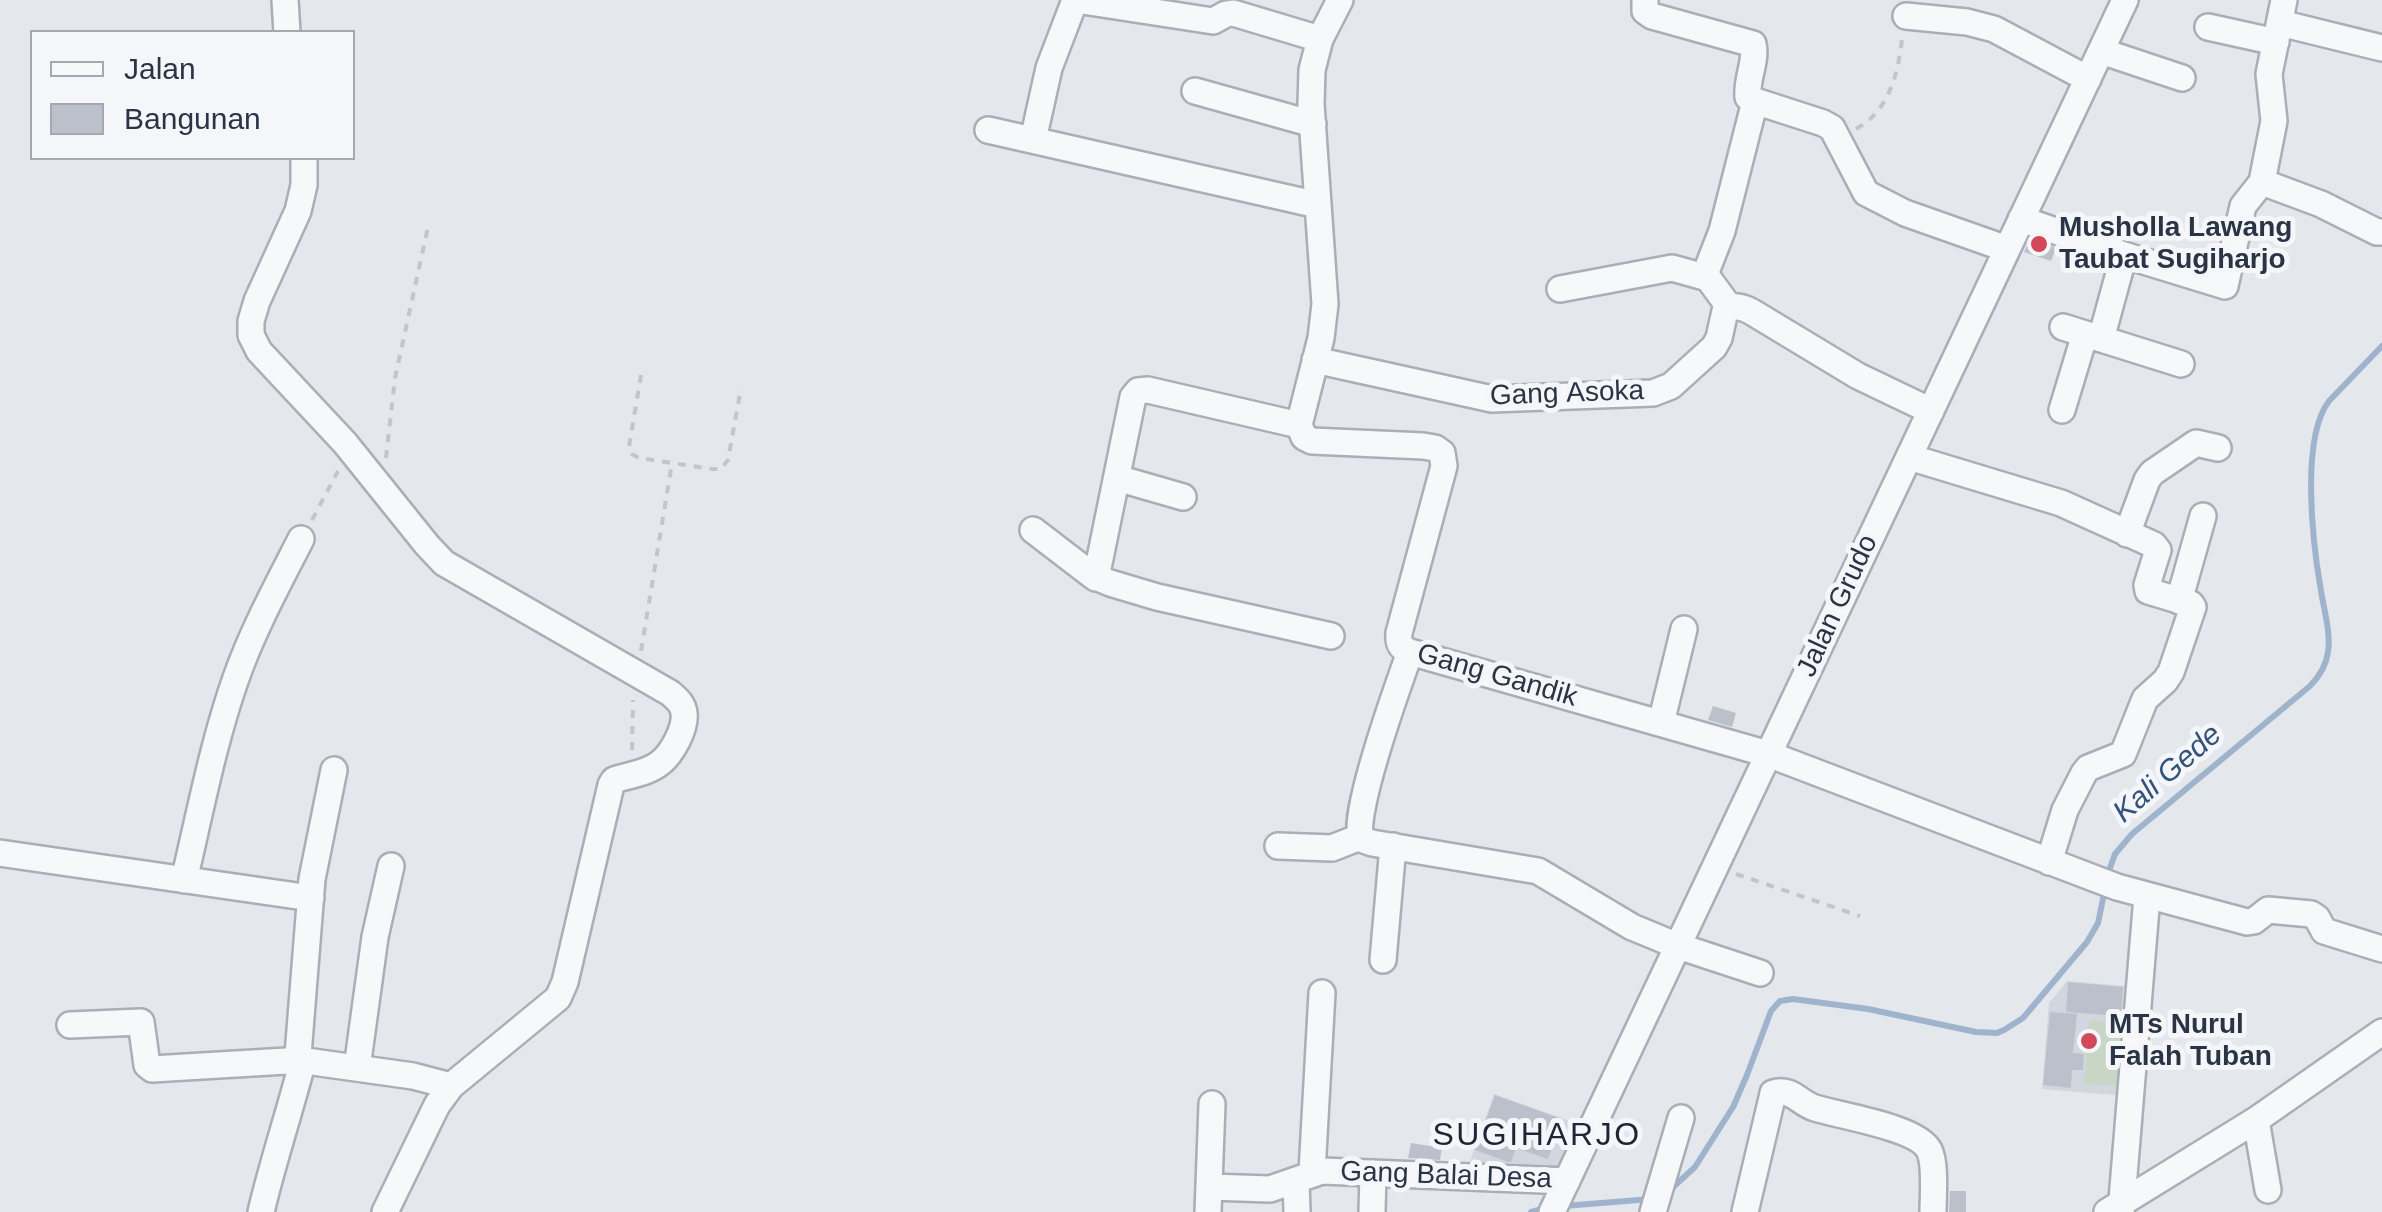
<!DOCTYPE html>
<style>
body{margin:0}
#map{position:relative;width:2382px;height:1212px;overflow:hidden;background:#e4e7ec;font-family:Helvetica,sans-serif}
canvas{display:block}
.legend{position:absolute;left:30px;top:30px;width:325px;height:130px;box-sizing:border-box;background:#f4f6f9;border:2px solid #a4a8b1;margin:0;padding:12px 18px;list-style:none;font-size:30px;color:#2b3445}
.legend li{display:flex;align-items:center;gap:20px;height:50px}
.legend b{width:50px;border:2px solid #a4a8b1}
</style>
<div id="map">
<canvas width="2382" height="1212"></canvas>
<ul class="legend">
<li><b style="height:12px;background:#f7f8fa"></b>Jalan</li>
<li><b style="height:28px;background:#bbc0ca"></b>Bangunan</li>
</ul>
</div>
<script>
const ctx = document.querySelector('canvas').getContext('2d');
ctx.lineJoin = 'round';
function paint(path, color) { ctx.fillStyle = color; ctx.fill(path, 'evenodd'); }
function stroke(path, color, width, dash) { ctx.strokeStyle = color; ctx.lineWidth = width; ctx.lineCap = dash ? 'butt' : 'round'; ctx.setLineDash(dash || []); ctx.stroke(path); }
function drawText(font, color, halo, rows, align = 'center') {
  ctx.font = font + ' Helvetica,sans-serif'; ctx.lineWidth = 10; ctx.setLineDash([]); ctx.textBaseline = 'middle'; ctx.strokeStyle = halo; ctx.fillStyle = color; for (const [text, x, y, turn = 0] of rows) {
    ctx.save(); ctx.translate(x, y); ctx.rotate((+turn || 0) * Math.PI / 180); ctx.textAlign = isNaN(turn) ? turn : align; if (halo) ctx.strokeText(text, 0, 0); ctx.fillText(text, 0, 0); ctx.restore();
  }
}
paint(new Path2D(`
 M2067,981L2136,987L2127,1096L2042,1089L2049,1003Z
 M1494,1094L1584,1126L1563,1175L1467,1170Z`), '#d2d6de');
paint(new Path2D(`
 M2089,1020L2127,1023L2122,1086L2084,1084Z`), '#c9d6c5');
stroke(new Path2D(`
 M2107,876L2115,854L2132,834L2310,686C2320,676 2326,666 2328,652C2331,633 2324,610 2321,591C2313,545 2300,439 2329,401L2382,346
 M1671,1189L1695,1167L1733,1107L1747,1075L1771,1011L1780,1001L1793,999L1868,1009L1976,1032L1997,1033L2004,1030L2023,1018L2087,942L2098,923L2105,889
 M1564,1206L1651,1199
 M1531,1212L1546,1208`), '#9fb4cc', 6);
paint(new Path2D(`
 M2030,239L2056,248L2051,261L2024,252Z
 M1713,706L1736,713L1732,727L1708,720Z
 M2068,982L2123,987L2121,1016L2066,1012Z
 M2050,1012L2077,1014L2073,1053L2084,1054L2083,1070H2072L2071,1088L2043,1085Z
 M1495,1095L1562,1119L1548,1159L1516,1148L1511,1162H1508L1475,1150Z
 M1411,1143L1442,1148L1440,1160L1408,1158Z
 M1950,1191H1966V1212H1949Z`), '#bbc0ca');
const minor = new Path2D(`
 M285,0L287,32
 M1076,0L1213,21L1226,14L1233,13L1320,39
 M1340,0L1320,39L1312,70L1311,104L1325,304L1321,338L1299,425L1304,437L1312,441L1423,446L1435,448L1442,453L1444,466L1399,633C1398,643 1400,648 1410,652L1768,754L2117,887L2247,922L2254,921L2268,910L2311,914L2317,918L2324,931L2382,949
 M1645,0V11L1652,16L1753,44C1757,61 1746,79 1748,97L1755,101L1823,123L1832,128L1866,193L1905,213L2007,249
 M1906,16L1967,22L1994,29L2088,79
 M2280,23L2382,48
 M2208,27L2276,42
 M2101,51L2182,78
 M1195,91L1313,124
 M988,130L1318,205
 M1033,140L1049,68L1075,0
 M304,158V185L298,211L257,301L251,321V335L259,351L345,443L427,545L444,563L670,693C677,699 683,704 684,713C686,728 672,754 660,763C648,773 629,775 614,780L611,785L565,982L558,998L451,1086
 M2262,182L2321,204L2377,232H2382
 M2021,219L2124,255L2225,286L2243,206L2262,182L2274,121L2269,74L2284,0
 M1704,277L1722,231L1755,101
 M1560,289L1672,268L1708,278L1730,308
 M2063,327L2181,364
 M2101,339L2124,255
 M1315,360L1492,399L1653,393L1671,386L1714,347L1719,338L1725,311C1733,304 1743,307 1752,312L1858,376L1931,411
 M2062,410L2085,334
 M1909,457L2061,503L2154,545L2158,550L2147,585L2148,591L2191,604L2193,607L2171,672L2165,681L2145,699L2123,754L2088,768L2084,773L2065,810L2049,862
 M1117,478L1183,497
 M1033,530L1093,576L1110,583L1157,597L1331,636
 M2127,534L2147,480L2152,473L2196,443L2218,448
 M1096,578L1133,397L1138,391L1148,390L1299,425
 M2179,601L2203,516
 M1410,652C1399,683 1351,815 1361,839L1372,843L1538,871L1632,927L1678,946L1760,973
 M1661,723L1684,629
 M334,770L312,879L298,1055L306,1061L413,1076L451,1086L437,1105L385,1212
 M1278,846L1332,848L1360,837
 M0,853L311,898
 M184,880C200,813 213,743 236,678C253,630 278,584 301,539
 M1383,960L1393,846
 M70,1025L141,1022L147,1065L152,1069L303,1060C290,1111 273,1161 261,1212
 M357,1068L375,937L391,866
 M2256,1120L2268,1190
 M1312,1172L1322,993
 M1296,1180L1297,1212
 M1209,1187L1270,1189L1322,1171L1567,1181
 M1208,1212L1212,1104
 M1372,1212L1373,1173
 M1552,1212L2125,0
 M1653,1212L1681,1118
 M1745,1212L1772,1098L1773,1093C1791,1087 1799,1103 1815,1108C1840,1116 1917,1127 1929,1150C1936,1163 1933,1197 1933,1212
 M2107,1212L2256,1120L2382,1032
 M2121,1212L2147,896`);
stroke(minor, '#a9aeb7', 30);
stroke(new Path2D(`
 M1856,129C1889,111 1898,74 1902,39
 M641,375L629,447L632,454L639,458L712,469H721L728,460L741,388
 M386,458L395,378L428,227
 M312,520L338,471
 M641,651L672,463
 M632,750L633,700
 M1736,874L1860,916`), '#c2c5cb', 4, [8, 8]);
stroke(minor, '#f7f8fa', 25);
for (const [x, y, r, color] of [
 [2039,244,10,"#d1495b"],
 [2089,1041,10,"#d1495b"]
]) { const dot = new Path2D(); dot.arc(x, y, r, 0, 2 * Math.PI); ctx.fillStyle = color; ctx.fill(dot); stroke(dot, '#f4f6f9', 4); }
drawText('bold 28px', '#2b3445', '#f4f6f9', [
 ["Musholla Lawang",2059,228],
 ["Taubat Sugiharjo",2059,260],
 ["MTs Nurul",2109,1025],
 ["Falah Tuban",2109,1057]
], 'left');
drawText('28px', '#2b3445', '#f4f6f9', [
 ["Gang Asoka",1567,394,-2],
 ["Jalan Grudo",1838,606,-65],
 ["Gang Gandik",1497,676,16],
 ["Gang Balai Desa",1446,1176,2]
]);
drawText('italic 30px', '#34527a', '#f4f6f9', [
 ["Kali Gede",2168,774,-41]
]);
ctx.letterSpacing = '2.5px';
drawText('32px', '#1d2536', '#f4f6f9', [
 ["SUGIHARJO",1537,1136]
]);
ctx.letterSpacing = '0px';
</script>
